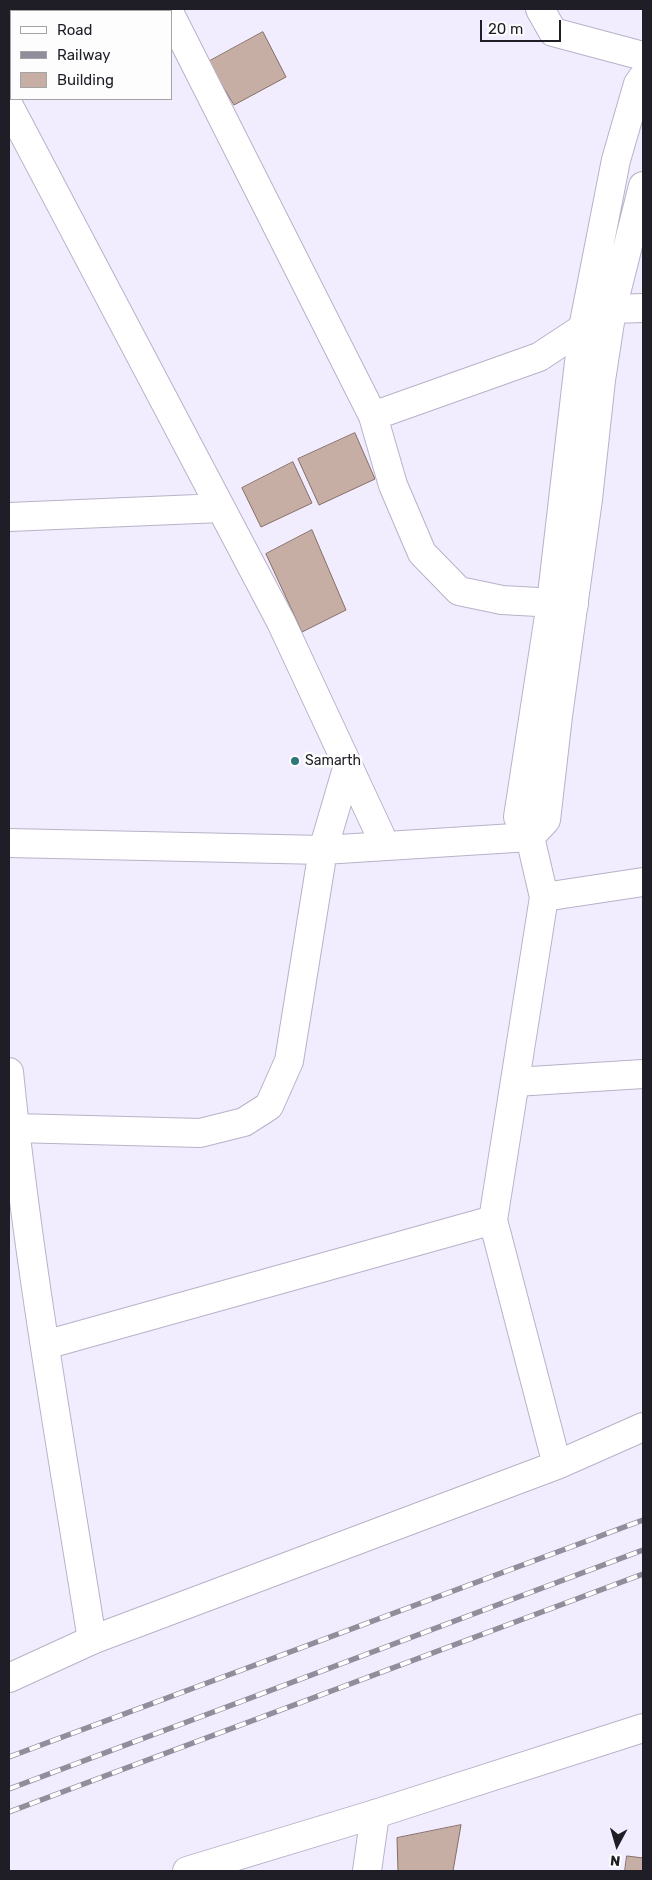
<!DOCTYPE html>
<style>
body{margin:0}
#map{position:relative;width:652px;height:1880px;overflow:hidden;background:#f2ecff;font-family:Rubik,sans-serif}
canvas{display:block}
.frame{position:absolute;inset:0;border:10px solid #1f1d25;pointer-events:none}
.legend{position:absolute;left:10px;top:10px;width:162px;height:90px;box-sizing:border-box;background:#fdfdfd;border:1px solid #a4a3a7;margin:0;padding:6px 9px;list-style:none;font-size:15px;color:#1f1d25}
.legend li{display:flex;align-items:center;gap:10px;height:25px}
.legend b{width:25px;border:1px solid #a4a3a7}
.north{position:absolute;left:592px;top:1820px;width:50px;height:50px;-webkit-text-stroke:4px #fdfdfd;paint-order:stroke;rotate:186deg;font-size:14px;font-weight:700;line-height:20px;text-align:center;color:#1f1d25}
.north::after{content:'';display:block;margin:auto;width:18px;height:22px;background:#1f1d25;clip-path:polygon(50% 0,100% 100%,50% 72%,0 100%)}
.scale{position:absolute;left:480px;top:20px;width:81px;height:22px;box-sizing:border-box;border:2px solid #1f1d25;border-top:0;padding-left:6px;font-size:15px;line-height:18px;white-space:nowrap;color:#1f1d25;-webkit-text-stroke:4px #fdfdfd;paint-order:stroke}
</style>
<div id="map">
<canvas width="652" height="1880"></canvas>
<div class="frame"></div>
<ul class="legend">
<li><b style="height:6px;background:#fff"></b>Road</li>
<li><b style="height:6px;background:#918d9b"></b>Railway</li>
<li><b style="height:14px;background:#c7aea4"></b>Building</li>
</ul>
<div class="north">N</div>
<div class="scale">20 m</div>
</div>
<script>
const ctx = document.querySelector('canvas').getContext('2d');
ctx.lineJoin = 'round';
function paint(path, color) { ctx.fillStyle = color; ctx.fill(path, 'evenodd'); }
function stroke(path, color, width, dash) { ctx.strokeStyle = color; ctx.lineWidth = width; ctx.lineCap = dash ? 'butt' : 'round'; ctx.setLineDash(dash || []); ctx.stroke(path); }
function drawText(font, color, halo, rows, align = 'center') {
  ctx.font = font + ' Rubik,sans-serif'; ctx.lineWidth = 5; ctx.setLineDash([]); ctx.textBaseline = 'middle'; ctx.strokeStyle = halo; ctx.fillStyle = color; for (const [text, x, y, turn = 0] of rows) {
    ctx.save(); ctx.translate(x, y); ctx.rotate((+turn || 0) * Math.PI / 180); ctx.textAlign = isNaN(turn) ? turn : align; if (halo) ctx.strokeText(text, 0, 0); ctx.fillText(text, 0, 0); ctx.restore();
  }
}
const building = new Path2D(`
 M81,9H134L136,11H78Z
 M263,32L286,77L234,105L208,62Z
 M355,433L375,479L319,505L298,459Z
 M293,462L312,503L261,527L242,488Z
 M312,530L346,610L302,632L266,554Z
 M461,1825L453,1871H398L397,1838Z
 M627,1856L643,1858V1871H625Z`);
paint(building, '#c7aea4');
stroke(building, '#846e65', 1);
const street = new Path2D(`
 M540,9L553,32L643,56
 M171,16L373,416L393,485L422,553L459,591L502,600L574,604
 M9,106L281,622L385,845
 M373,416L539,357L612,309L643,308
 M9,517L221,508
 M9,843L323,850L530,837
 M544,897L643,882
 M9,1072C28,1262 62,1451 92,1640
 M515,1082L643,1074
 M15,1128L200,1133L244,1122L269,1106L289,1061L323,850L348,765
 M45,1345L493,1220
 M367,1871L375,1814`);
const secondary = new Path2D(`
 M530,837L546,820L558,716L588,499L601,380L612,309L643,186
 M557,1465L493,1220L544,897L530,837L518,817L551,603L583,328L616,160L638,84L643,77
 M9,1678L92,1640L557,1465L643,1427
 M187,1871L375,1814L643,1728`);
stroke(street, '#b9b2c8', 30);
stroke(secondary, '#b9b2c8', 30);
stroke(street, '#fff', 28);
stroke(secondary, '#fff', 28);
const rail = new Path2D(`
 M9,1757L643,1520
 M9,1789L643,1550
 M9,1812L643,1574`);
stroke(rail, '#918d9b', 5.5);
stroke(rail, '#fdfdfd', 4, [11]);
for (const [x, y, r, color] of [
 [295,761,5,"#2d777b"]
]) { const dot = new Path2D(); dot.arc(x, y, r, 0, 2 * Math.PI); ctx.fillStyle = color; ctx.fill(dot); stroke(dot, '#fdfdfd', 2); }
drawText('14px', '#1f1d25', '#fdfdfd', [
 ["Samarth",305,761]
], 'left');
</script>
